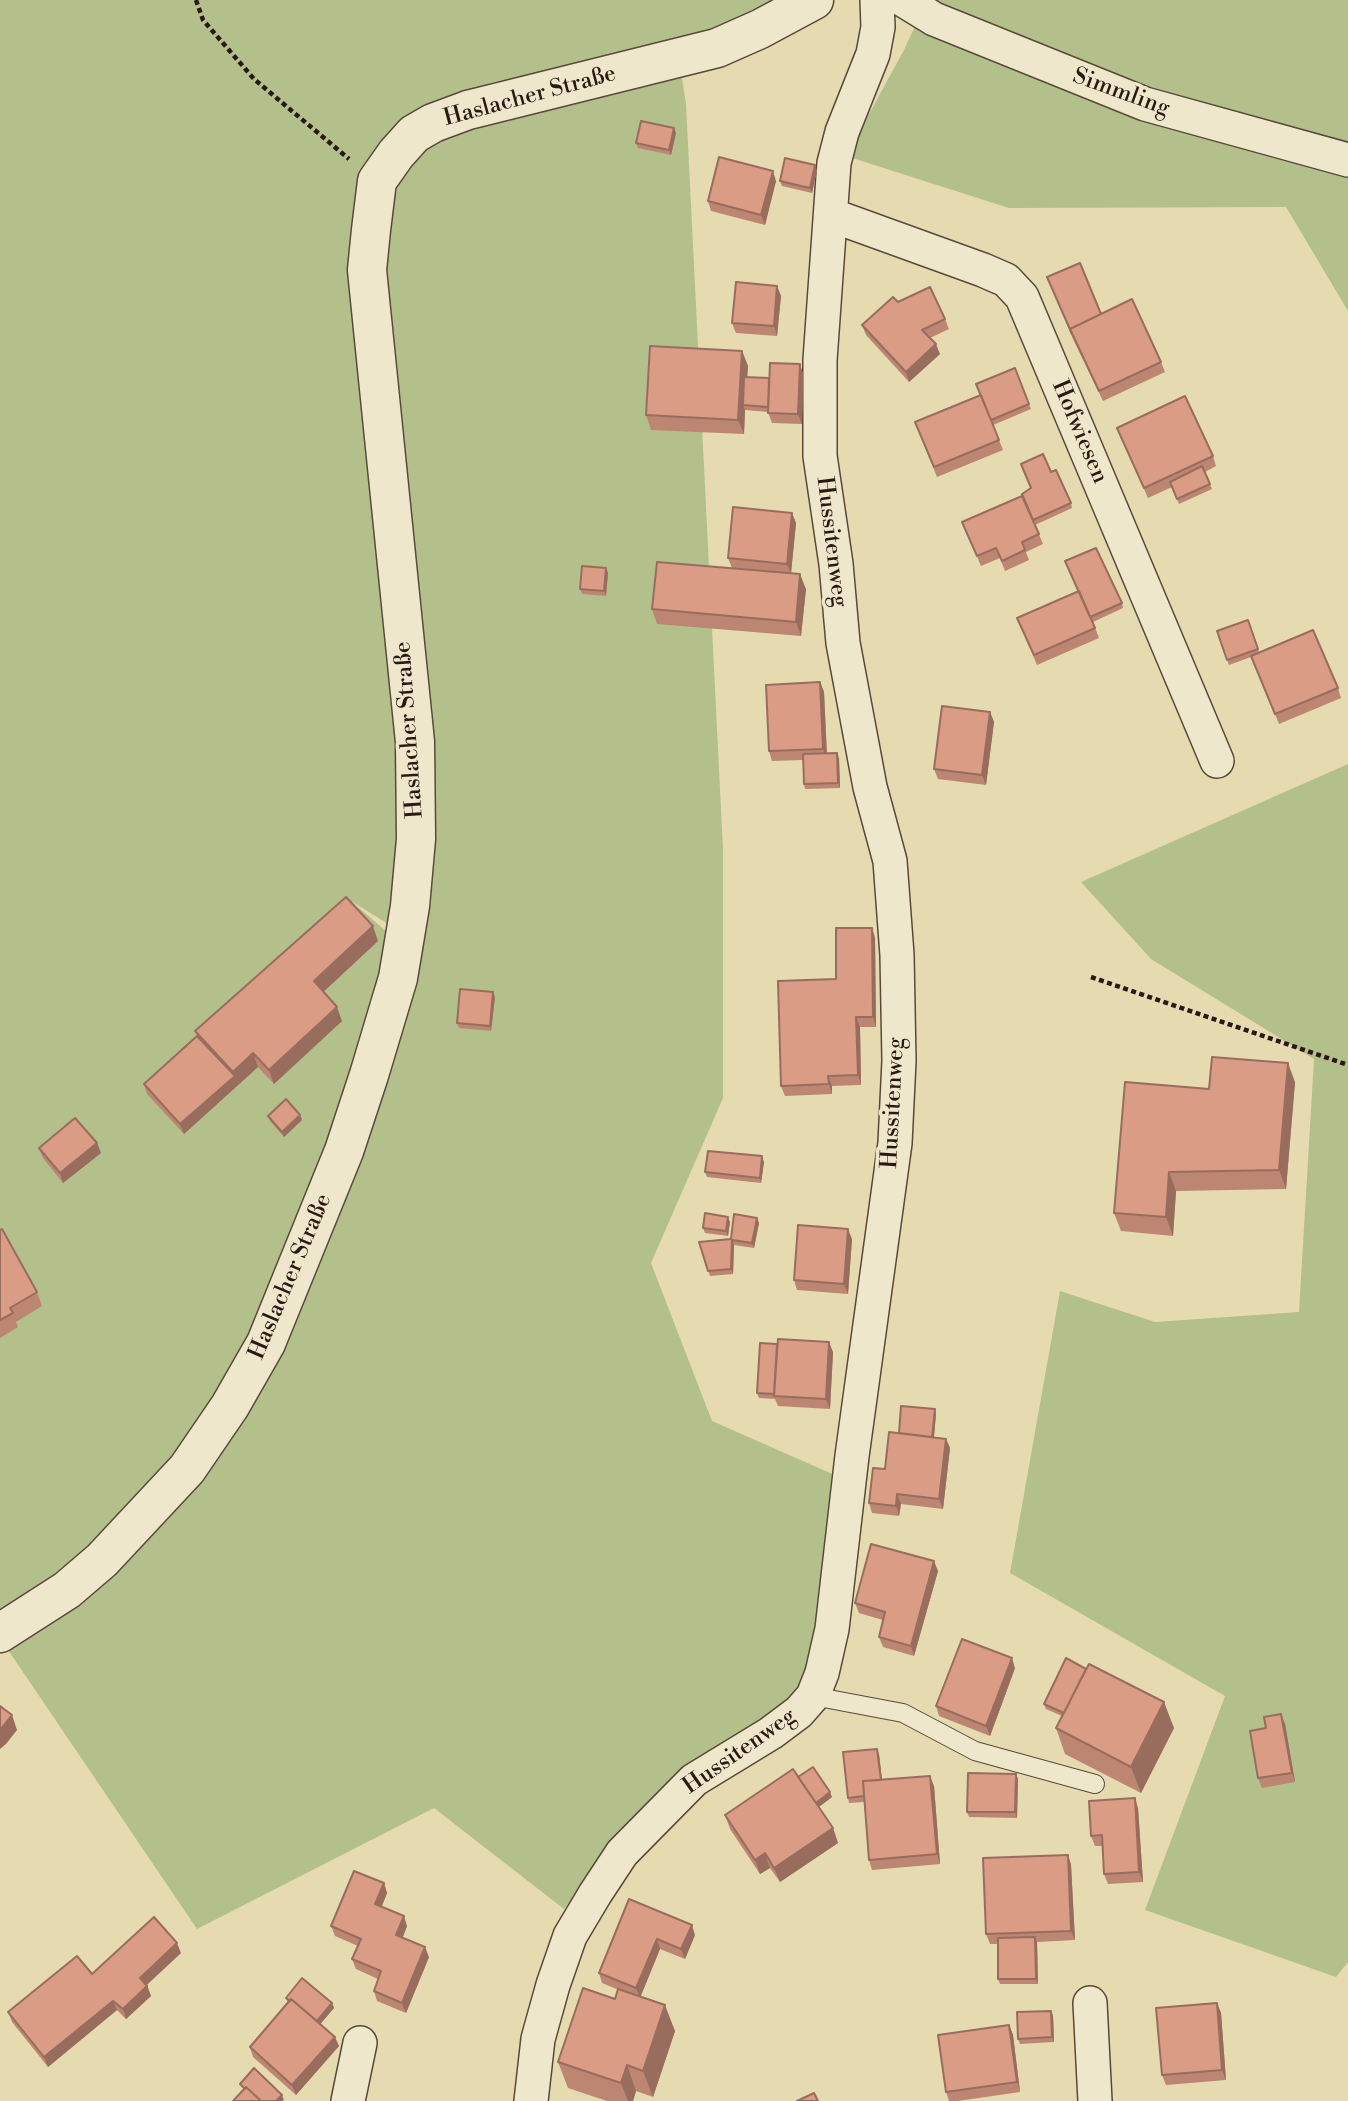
<!DOCTYPE html>
<meta charset="utf-8">
<style>
body{margin:0}
canvas{display:block;background:#e6dab1}
</style>
<canvas width="1348" height="2101"></canvas>
<script>
const ctx = document.querySelector('canvas').getContext('2d');
ctx.lineJoin = 'round';
function paint(path, color) { ctx.fillStyle = color; ctx.fill(path, 'evenodd'); }
function stroke(path, color, width, dash) { ctx.strokeStyle = color; ctx.lineWidth = width; ctx.lineCap = dash ? 'butt' : 'round'; ctx.setLineDash(dash || []); ctx.stroke(path); }
function drawText(font, color, halo, rows, align = 'center') {
  ctx.font = font + ' "Libre Bodoni",serif'; ctx.lineWidth = 7; ctx.setLineDash([]); ctx.textBaseline = 'middle'; ctx.strokeStyle = halo; ctx.fillStyle = color; for (const [text, x, y, turn = 0] of rows) {
    ctx.save(); ctx.translate(x, y); ctx.rotate((+turn || 0) * Math.PI / 180); ctx.textAlign = isNaN(turn) ? turn : align; if (halo) ctx.strokeText(text, 0, 0); ctx.fillText(text, 0, 0); ctx.restore();
  }
}
paint(new Path2D(`
 M0,0H780L702,40L510,95L679,59L686,104L723,849V1098L651,1263L712,1421L837,1476L816,1629L806,1674L790,1709L713,1755L645,1810L617,1840L564,1909L434,1808L197,1929L4,1644L90,1586L254,1376L368,1108L420,943L425,791L409,540L377,249L386,188L417,139L463,121L495,99L503,80C492,82 479,87 468,91C414,108 374,132 357,189C349,216 354,248 355,275L406,743L410,864L401,932L351,901L393,937L390,965L368,1052L326,1166L243,1354L212,1406L155,1484L70,1570L0,1618Z
 M927,0H1348V311L1286,207L1009,208L846,156L904,50Z
 M1348,764V1962L1336,1977L1145,1910L1225,1696L1010,1573L1060,1291L1155,1322L1299,1312L1314,1059L1151,959L1081,882Z`), '#b4c08c');
const service = new Path2D(`
 M813,1696L903,1713L975,1751L1095,1784`);
const minor = new Path2D(`
 M903,0L934,19L1145,104L1348,160
 M831,215L983,270L1006,280L1022,297L1217,761
 M1090,2003L1095,2101
 M348,2101L360,2043
 M531,2101L538,2039L553,1985L570,1936L595,1894L622,1853L694,1780L771,1733L799,1712L813,1696L822,1673L832,1629L852,1456L895,1143L899,1061L897,955L890,861L870,787L843,643L836,564L820,456V360L834,163L842,132L873,54L878,27L877,0`);
const tertiary = new Path2D(`
 M0,1633L67,1590L102,1560L187,1469L230,1406L266,1343L344,1151L369,1075L398,978L410,906L416,839L415,742L367,270L371,230L377,181L396,154L414,134L433,123L468,110L717,48L760,29L814,0`);
stroke(service, '#59493a', 20);
stroke(minor, '#59493a', 36);
stroke(tertiary, '#59493a', 41);
stroke(new Path2D(`
 M196,0L203,20L254,79L349,159
 M1091,977L1348,1065`), '#2a1912', 4.5, [5, 3.5]);
stroke(service, '#efe7cc', 18);
stroke(minor, '#efe7cc', 33);
stroke(tertiary, '#efe7cc', 38);
paint(new Path2D(`
 M676,133L671,155L638,148L636,143Z
 M817,170L812,193L782,186L780,181Z
 M776,181L765,225L711,211L708,201Z
 M1047,277L1101,314L1161,362L1165,372L1103,401L1073,339Z
 M777,286L781,296L777,336L736,333L732,323Z
 M898,302L945,319L949,329L930,338L940,354L909,382L866,335L862,325Z
 M742,351L748,366L747,377L769,378L800,364L803,374L802,424L772,423L768,412L745,410L744,434L651,430L646,415Z
 M1015,368L1031,409L993,425L1003,450L937,477L915,422L981,395Z
 M1117,428L1213,456L1216,466L1205,472L1212,489L1179,504L1172,487L1148,498Z
 M1051,472L1071,503L1072,508L1035,525L1043,544L1026,552L1029,560L1005,571L1000,558L981,566L962,522L1022,496Z
 M792,513L796,523L791,573L806,589L801,636L657,624L652,609L732,568L728,558Z
 M606,568L608,573L606,596L582,594L580,589Z
 M1122,603L1123,608L1093,622L1099,638L1037,665L1017,618Z
 M1248,620L1259,652L1338,688L1341,698L1279,724L1251,657L1229,665L1217,631Z
 M820,682L824,692L827,754L839,758L840,788L805,789L804,784L803,760L772,761L769,751Z
 M990,712L994,722L986,785L938,779L934,769Z
 M872,928L875,938L876,1027H860L861,1085L832,1086V1094L785,1096L781,1086L836,979Z
 M378,941L323,992L342,1021L274,1084L258,1067L184,1134L147,1094L144,1084L197,1036L195,1031Z
 M493,992L495,997L491,1031L459,1028L457,1023Z
 M1295,1082L1286,1189L1176,1191L1173,1236L1121,1231L1114,1213L1209,1089Z
 M300,1115L302,1120L284,1137L270,1121L268,1116Z
 M97,1143L101,1153L63,1183L43,1158L39,1148Z
 M764,1162L761,1183L707,1177L705,1172Z
 M757,1218L759,1223L754,1248L734,1245L733,1274L710,1276L699,1242L731,1239Z
 M730,1222L728,1236L705,1233L703,1228Z
 M0,1230L37,1292L42,1306L16,1322L18,1327L0,1338Z
 M852,1239L848,1294L797,1290L794,1280Z
 M777,1344L833,1352L830,1409L778,1406L775,1399L759,1398L757,1393Z
 M936,1414L934,1437L946,1439L950,1448L943,1509L901,1504L899,1516L872,1513L869,1503L885,1469L899,1433Z
 M938,1571L914,1656L883,1647L879,1637L883,1620L859,1613L855,1603Z
 M1015,1668L990,1736L939,1716L936,1706Z
 M1044,1704L1174,1728L1141,1793L1065,1754L1056,1728L1062,1716L1046,1709Z
 M1285,1724L1295,1782L1262,1788L1258,1778L1266,1728Z
 M879,1754L882,1780L934,1786L940,1864L872,1870L869,1860L864,1802L849,1803L848,1798Z
 M1016,1774L1018,1779L1017,1818L969,1817L967,1812Z
 M798,1777L832,1797L819,1807L833,1828L838,1843L780,1882L770,1868L760,1874L730,1829L725,1815Z
 M1138,1808L1143,1882L1108,1884L1104,1874L1102,1846H1095L1091,1836Z
 M1068,1855L1071,1865L1075,1940L1037,1942L1038,1984H1000L998,1979V1944H990L986,1934Z
 M384,1883L387,1893L382,1906L407,1926L402,1938L429,1957L406,2013L377,2001L374,1991L378,1979L356,1969L352,1959L358,1946L335,1936L331,1926Z
 M629,1899L695,1935L685,1959L660,1949L640,1997L675,2031L653,2097L636,2091L633,2101H607L568,2088L558,2062L615,1999L619,1990L602,1983L599,1973Z
 M181,1953L147,1985L151,1996L126,2019L117,2010L48,2067L12,2022L8,2012L92,1974Z
 M286,1998L332,2003L334,2008L320,2024L339,2046L296,2095L253,2057L250,2047L288,2003Z
 M1217,2003L1221,2013L1226,2080L1166,2085L1162,2075Z
 M1051,2011L1053,2016L1054,2042L1020,2044L1018,2039Z
 M1009,2025L1013,2035L1020,2092L958,2101H949L946,2092Z`), '#bc8672');
paint(new Path2D(`
 M674,128L676,133L671,155L669,150Z
 M815,165L817,170L812,193L810,188Z
 M773,171L776,181L765,225L761,215Z
 M777,286L781,296L777,336L774,326Z
 M936,344L940,354L909,382L906,372Z
 M742,351L748,366L745,405H743L745,410L744,434L738,420Z
 M800,364L803,374L802,424L798,414Z
 M792,513L796,523L791,573L787,564Z
 M606,568L608,573L606,596L604,591Z
 M800,574L806,589L801,636L796,622Z
 M820,682L824,692L827,759L823,749Z
 M990,712L994,722L986,785L982,775Z
 M837,753L839,758L840,788L838,783Z
 M373,926L378,941L319,996L314,981Z
 M872,928L875,938L876,1027L873,1017Z
 M493,992L495,997L491,1031L490,1026Z
 M337,1007L342,1021L274,1084L269,1070Z
 M856,1017L860,1027L861,1085L858,1075Z
 M253,1053L258,1067L184,1134L180,1124L235,1076L233,1072Z
 M1288,1063L1295,1082L1286,1189L1279,1170Z
 M828,1076L832,1086V1094L829,1084Z
 M300,1115L302,1120L284,1137L282,1132Z
 M97,1143L101,1153L63,1183L60,1173Z
 M762,1156L764,1162L761,1183L760,1178Z
 M1169,1172L1176,1191L1173,1236L1166,1217Z
 M728,1217L730,1222L728,1236L726,1231Z
 M757,1218L759,1223L754,1248L752,1243Z
 M848,1229L852,1239L848,1294L844,1284Z
 M732,1240L734,1245L733,1274L731,1269Z
 M829,1342L833,1352L830,1409L826,1399Z
 M935,1409L936,1414L933,1447L932,1442Z
 M946,1439L950,1448L943,1509L939,1499Z
 M897,1494L901,1504L899,1516L896,1506Z
 M934,1561L938,1571L914,1656L911,1646Z
 M1012,1658L1015,1668L990,1736L986,1726Z
 M1164,1702L1174,1728L1141,1793L1131,1767Z
 M1281,1714L1285,1724L1295,1782L1292,1773Z
 M12,1715L17,1730L6,1744L0,1749V1730Z
 M877,1749L879,1754L883,1790L881,1784Z
 M1016,1774L1018,1779L1017,1818L1015,1812Z
 M930,1776L934,1786L940,1864L937,1854Z
 M830,1792L832,1797L816,1809L814,1804Z
 M1135,1798L1138,1808L1143,1882L1139,1872Z
 M833,1828L838,1843L780,1882L774,1868Z
 M765,1853L770,1868L760,1874L755,1860Z
 M1068,1855L1071,1865L1075,1940L1071,1931Z
 M384,1883L387,1893L379,1913L375,1904Z
 M404,1916L407,1926L400,1945L396,1935Z
 M692,1925L695,1935L685,1959L681,1949Z
 M1035,1937L1037,1942L1038,1984L1036,1979Z
 M657,1939L660,1949L640,1998L636,1988Z
 M177,1943L181,1953L143,1988L140,1978Z
 M425,1947L429,1957L406,2013L402,2003Z
 M147,1986L151,1996L126,2019L123,2009Z
 M113,2001L117,2010L48,2067L44,2057Z
 M332,2003L334,2008L317,2028L315,2023Z
 M1217,2003L1221,2013L1226,2080L1222,2070Z
 M665,2005L675,2031L653,2097L643,2071Z
 M1051,2011L1053,2016L1054,2042L1052,2037Z
 M1009,2025L1013,2035L1020,2092L1017,2082Z
 M335,2037L339,2046L296,2095L292,2085Z
 M627,2065L636,2091L633,2101H628L621,2083Z
 M282,2095L284,2100L282,2101H276Z`), '#996d5d');
const building = new Path2D(`
 M641,121L674,128L669,150L636,143Z
 M719,157L773,171L761,215L708,201Z
 M785,158L815,165L810,188L780,181Z
 M1080,263L1101,314L1070,329L1072,334L1047,277Z
 M736,282L777,286L774,326L732,323Z
 M930,287L945,319L922,330L936,344L906,372L862,325L893,297L898,302Z
 M1132,299L1161,362L1099,391L1070,329Z
 M650,346L742,351L738,420L646,415Z
 M770,363L800,364L798,414L768,413Z
 M1015,368L1029,404L991,420L976,384Z
 M744,377L769,378L768,407L743,405Z
 M981,395L999,440L934,467L915,422Z
 M1185,396L1213,456L1144,488L1117,428Z
 M1043,454L1051,472L1056,470L1071,503L1033,520L1022,494L1031,488L1021,464Z
 M1202,466L1210,484L1177,499L1170,482Z
 M1022,496L1039,534L1022,542L1025,550L1002,561L996,548L977,556L962,522Z
 M733,507L792,513L787,564L728,558Z
 M1096,548L1122,603L1090,617L1065,561Z
 M657,562L800,574L796,622L652,609Z
 M582,566L606,568L604,591L580,589Z
 M1079,591L1095,628L1034,655L1017,618Z
 M1248,620L1258,649L1227,660L1217,631Z
 M1313,630L1338,688L1275,714L1251,656Z
 M820,682L823,749L769,751L766,685Z
 M942,706L990,712L982,775L934,769Z
 M837,753L838,783L804,784L803,754Z
 M346,897L373,926L314,981L337,1007L269,1070L253,1053L233,1072L195,1031Z
 M836,928H872L873,1017H856L858,1075L828,1076L829,1084L781,1086L778,981L836,979Z
 M460,989L493,992L490,1026L457,1023Z
 M197,1036L235,1076L180,1124L144,1084Z
 M1212,1057L1288,1063L1279,1170L1169,1172L1166,1217L1114,1213L1125,1082L1209,1089Z
 M286,1099L300,1115L282,1132L268,1116Z
 M75,1118L97,1143L60,1173L39,1148Z
 M708,1151L762,1156L760,1178L705,1172Z
 M705,1213L728,1217L726,1231L703,1228Z
 M734,1214L757,1218L752,1243L732,1240L731,1269L708,1271L699,1242L731,1239Z
 M798,1225L848,1229L844,1284L794,1280Z
 M2,1229L37,1292L10,1308L13,1313L0,1320V1230Z
 M778,1339L829,1342L826,1399L774,1396Z
 M760,1343L777,1344L774,1394L757,1393Z
 M901,1406L935,1409L932,1437L899,1433Z
 M889,1432L946,1439L939,1499L897,1494L896,1506L869,1503L873,1468L885,1469Z
 M871,1544L934,1561L911,1646L879,1637L885,1612L855,1603Z
 M962,1639L1012,1658L986,1726L936,1706Z
 M1066,1658L1086,1669L1064,1713L1044,1704Z
 M1089,1664L1164,1702L1131,1767L1056,1728Z
 M0,1706L12,1715L0,1730Z
 M1281,1714L1292,1773L1258,1778L1250,1731L1266,1728L1264,1717Z
 M877,1749L881,1780L863,1781L864,1796L848,1798L843,1752Z
 M813,1767L830,1792L816,1803L798,1777Z
 M793,1769L833,1828L774,1868L765,1853L755,1860L725,1815Z
 M968,1773L1016,1774L1015,1812H967Z
 M930,1776L937,1854L869,1860L863,1781Z
 M1135,1798L1139,1872L1104,1874L1102,1835L1091,1836L1089,1801Z
 M1068,1855L1071,1931L986,1934L983,1858Z
 M354,1871L384,1883L375,1904L404,1916L396,1935L425,1947L402,2003L374,1991L381,1971L352,1959L361,1939L331,1926Z
 M629,1899L692,1925L681,1949L657,1939L636,1988L599,1973Z
 M154,1917L177,1943L140,1978L147,1986L123,2009L113,2001L44,2057L8,2012L77,1956L92,1974Z
 M1035,1937L1036,1979H998V1938Z
 M302,1978L332,2003L317,2021L291,1999L290,2001L286,1998Z
 M583,1988L615,1999L618,1989L665,2005L643,2071L627,2065L621,2083L558,2062Z
 M291,1999L335,2037L292,2085L250,2047Z
 M1217,2003L1222,2070L1162,2075L1156,2008Z
 M1051,2011L1052,2037L1018,2039L1017,2012Z
 M1009,2025L1017,2082L946,2092L938,2035Z
 M254,2068L282,2095L276,2101H261L246,2087L245,2089L240,2084Z
 M246,2087L261,2101H233Z
 M814,2093L818,2101H797Z`);
paint(building, '#db9c85');
stroke(building, '#996d5d', 2);
drawText('23px', '#2a1912', '#efe7cc', [
 ["Simmling",1121,93,20],
 ["Haslacher Straße",530,97,-15],
 ["Hofwiesen",1079,432,67],
 ["Hussitenweg",831,542,83],
 ["Haslacher Straße",410,730,-94],
 ["Hussitenweg",894,1103,-87],
 ["Haslacher Straße",291,1277,-67],
 ["Hussitenweg",740,1752,-35]
]);
</script>
